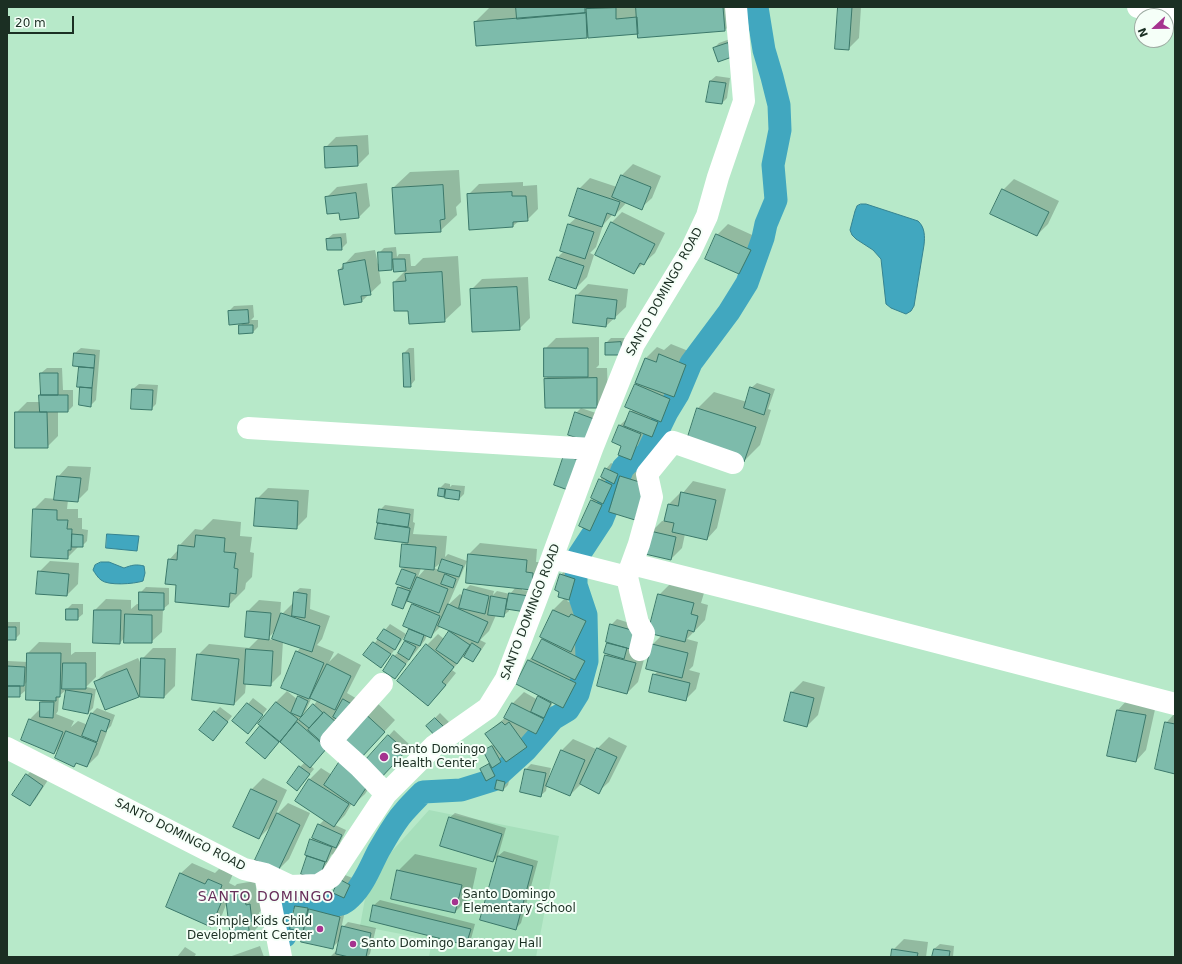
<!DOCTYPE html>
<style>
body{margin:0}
#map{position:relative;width:1182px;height:964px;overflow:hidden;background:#b7e9c9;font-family:"DejaVu Sans",sans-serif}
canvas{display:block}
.frame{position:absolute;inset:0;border:8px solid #1b2f23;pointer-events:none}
.north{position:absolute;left:1134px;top:8px;width:40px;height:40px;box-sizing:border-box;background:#f5fff8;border:1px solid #9eaca3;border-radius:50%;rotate:248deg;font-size:11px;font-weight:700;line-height:16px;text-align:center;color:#1b2f23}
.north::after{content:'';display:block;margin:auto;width:14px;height:18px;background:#a5338f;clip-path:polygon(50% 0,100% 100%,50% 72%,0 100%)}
.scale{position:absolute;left:8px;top:16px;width:66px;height:18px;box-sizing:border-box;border:2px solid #1b2f23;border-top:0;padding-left:5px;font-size:12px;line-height:14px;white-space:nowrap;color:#1b2f23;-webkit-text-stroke:3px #f5fff8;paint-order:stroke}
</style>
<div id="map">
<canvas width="1182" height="964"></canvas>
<div class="frame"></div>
<div class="north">N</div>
<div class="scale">20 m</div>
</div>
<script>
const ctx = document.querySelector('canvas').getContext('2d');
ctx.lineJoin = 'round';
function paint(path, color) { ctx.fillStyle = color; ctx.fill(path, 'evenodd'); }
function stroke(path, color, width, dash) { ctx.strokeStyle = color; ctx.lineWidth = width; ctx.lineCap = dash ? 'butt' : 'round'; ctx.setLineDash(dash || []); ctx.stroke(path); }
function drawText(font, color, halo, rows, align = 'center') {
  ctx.font = font + ' "DejaVu Sans",sans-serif'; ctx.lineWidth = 4; ctx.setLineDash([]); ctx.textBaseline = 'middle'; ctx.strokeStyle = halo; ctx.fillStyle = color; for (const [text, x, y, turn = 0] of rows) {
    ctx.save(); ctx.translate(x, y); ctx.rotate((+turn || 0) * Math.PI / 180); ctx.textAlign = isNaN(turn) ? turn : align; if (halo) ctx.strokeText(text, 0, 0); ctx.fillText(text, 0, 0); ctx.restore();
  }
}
paint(new Path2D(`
 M429,810L559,836L536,957H429L432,940L360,926L369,877Z`), '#a6dfbb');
const water = new Path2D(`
 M861,204H866L918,221C925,227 925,237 924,245L914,306L911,311L906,314L891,308L886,304L881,259L873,250L856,239L852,235L850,230L855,211L857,206Z
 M107,534L139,536L137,551L106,548Z
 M101,562H109L124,568C132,565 136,564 144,566L145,573L143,581C134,584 108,586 101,580C98,578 95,573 93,570L95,565Z`);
paint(water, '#41a7bf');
stroke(water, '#368390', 1);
paint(new Path2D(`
 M490,7H627V8L637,7H740L741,14L724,31L639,32L589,35L587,37L475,22Z
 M839,7H861L859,38L848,49Z
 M733,38L719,60L714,48L719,43Z
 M716,76L730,78L727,98L722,103L710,81Z
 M368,135L369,154L358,165L325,148L336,137Z
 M633,164L661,176L652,198L641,208L627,202L615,215L613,214L603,225L596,247L590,253L594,255L587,277L576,288L550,280L558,257L564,251L561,250L569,224L576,218L579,189L590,178L617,187L622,175Z
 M459,170L461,202L456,207L457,215L440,231L393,188L410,172Z
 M1014,179L1059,201L1048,224L1037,235L1003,190Z
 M523,182V186L537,185L538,209L527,220L519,221L513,226L468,195L479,184Z
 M367,183L370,206L359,217L340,212L326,198L337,187Z
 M622,212L665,233L655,253L634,272L611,223Z
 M728,224L761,239L750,262L739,273L717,235Z
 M346,233L347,243L341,249L327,239L333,234Z
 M396,247L397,257L399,254H410L411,266H415L423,258L458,256L461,305L444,321L409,310L394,282L406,270L395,271L394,267L392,269L379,270L381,283L362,301L339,270L355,253L375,250L378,264H379V253L384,248Z
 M528,277L530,318L519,329L471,290L482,279Z
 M588,284L628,289L626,307L606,326L574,322L577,295Z
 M253,305L254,317L251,320H258V327L253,332L240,326L243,323L229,311L234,306Z
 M599,337V365L596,368H607L608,396L597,407L545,379L549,376L545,349L556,338Z
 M611,338H626L621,354L606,343Z
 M671,344L696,354L684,385L680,390L671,410L661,421L657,431L652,436L647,434L642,448L631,459L623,445L620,425L629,417L633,409L636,385L638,383L646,358L657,347L664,350Z
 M81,348L100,350L96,400L90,406L82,386H78L80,366L75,353Z
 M409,348H414L415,380L410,386L404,353Z
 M47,368H62L63,390H73V406L68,411H58V436L47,447L16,413L27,402H41V373Z
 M757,383L775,389L768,409L771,410L760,445L744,461L687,442L698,408L714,392L747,402L751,388Z
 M139,384L158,385L156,404L151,409L133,389Z
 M581,408L599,414L592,435L576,413Z
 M611,463L623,469L607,499L595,525L590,530L591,501L594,498L592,497L606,469Z
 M632,465L656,473L610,511L621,476Z
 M68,466L91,467L88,490L77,501L68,500L67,509H78V518H82V529L88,530L87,541L82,546L78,547L67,558L34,509L45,498L56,499L58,477Z
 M693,481L726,489L717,528L707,539L685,534L682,548L671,559L651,532L662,521H665L669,504L680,493L682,494Z
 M445,483L450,484V487L452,485L465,486L464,494L459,499L447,493L444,496L440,488Z
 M268,488L309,490L307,517L296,528L257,499Z
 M385,505L414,509L413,522L415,523L413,534L447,536L445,557L448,554L467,561L448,605L460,594L463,596L465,590L470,585L494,591L493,595L497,591L510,594L516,587L469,554L480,543L537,549L536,562H544L542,578L522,588V590L533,591L509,609V611L503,616L496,615L489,631L480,640L486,643L478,655L473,661L464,656L452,670L456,673L439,694L428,705L427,645L438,634L444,639L451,631L441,626L431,636L427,635L425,640L395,678L394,656L400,651L407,640L411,628L413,605L414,603L408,601L402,608L399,588L402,585L397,583L402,569L405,567L403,545L406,542L376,538L380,510ZM443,560L439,570L434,568L437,566ZM421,568H426L418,577Z
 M213,519L241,522L240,536L252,537L250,552L254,553L252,577L246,583L245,589L228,606L177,584L169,560L178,550L179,546L195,529L202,530Z
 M50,561L79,563L78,584L67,595L39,572Z
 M566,569L580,574L574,594L567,601L580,607L583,604L596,610L580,642L595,649L586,668L583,671L586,672L574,696L563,707L553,702L551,706L554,708L547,722L535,733L537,735L526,746L497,764L500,770L495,775L486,779L481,770L490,762L484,752L494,744L486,734L506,717L513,703L524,692L538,700L540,696L517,684L529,660L536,653L544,638L541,637L553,610L565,598L561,575Z
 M670,584L704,593L701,603L708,605L705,620L687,639L698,642L693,666L689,670L700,673L696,689L685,700L654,675L658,671L653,644L662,635L659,595Z
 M146,587L169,588V604L163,609L162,632L151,642L125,637L120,643L95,610L106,599L131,600V609L137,604H140V593Z
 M300,588L311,589L310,609L330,616L322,639L317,645L334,652L329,662L338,653L361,665L347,693L359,700L337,736L311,766L314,769L297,790L300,767L305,762L279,741L270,752L248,743L262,726L276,702L287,691L298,700L301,695L297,652L301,647L283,641L281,674L270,685L246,683L245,693L234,704L198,655L209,644L249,648L259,638L248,611L259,600L281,602L280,616L293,603H294V593ZM276,630L273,640L267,639ZM312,697L318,700L301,720L299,719L306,710Z
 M72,604H83V614L77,619L67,609Z
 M617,619L639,626L646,652L638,682L627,693L598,685L606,655L608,653L605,652L611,625Z
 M8,622H20V634L15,639H8V661L28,662V653L39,642L71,643V655L75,652H96V677L86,687L96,689L93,708L88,713L64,708L67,689L59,696L58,711L56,714L74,721L71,727L78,721L88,725L92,713L97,708L115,715L111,726L105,732H107L98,755L87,766L77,762L74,765L60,747L54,753L22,740L30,719L41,708V702L43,700L28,681L25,684V691L19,696H7Z
 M390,624L406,634L400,643L381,667L365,655Z
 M153,648H176L175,686L164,697L141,693L138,696L95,682L106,672L138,658L142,666V659Z
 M803,681L825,687L818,715L807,726L785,720L792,692Z
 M253,698L267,709L253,727L234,721Z
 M373,699L395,720L361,757L366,761L394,730L410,745L384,773L377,776L365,794L354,804L352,803L345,815L335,825L346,830L340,843L345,845L336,857L332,854L330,857L324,874L302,873L309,855L311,840L314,838L319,825L325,819L296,801L310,779L321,768L332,775L341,762Z
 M1128,699L1156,705L1146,750L1136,761L1108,755L1118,710Z
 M220,707L232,716L218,734L215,712Z
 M440,713L449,722L436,735L427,726Z
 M1175,713V773L1166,723Z
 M609,737L627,746L609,782L598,792L581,784L570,795L547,785L546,791L540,796L521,792L526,769L531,764L551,768L547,784H548L562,750L573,739L596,749L593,755L595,756L598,748Z
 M32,770L48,780L35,800L29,805L27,775Z
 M503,775L510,777L508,785L503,790L498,781Z
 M263,778L287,790L275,816L288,803L310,813L289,859L278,870L272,825L259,838L234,826L252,789Z
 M455,813L506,828L498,856L493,861L449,818Z
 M504,851L538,861L521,923L515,929L498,856Z
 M415,854L477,868L471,896L455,912L398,871Z
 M192,863L215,873L219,869L233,874L229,883L235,886L237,884L255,881L257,894H260L262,909L259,913L260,925L249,936L227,902L222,915L211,926L167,907L181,873Z
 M345,875L355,879L349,892L344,897L334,892Z
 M380,900L475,924L471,939L466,944L374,905Z
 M302,901L345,911L341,929L348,922L376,928L370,954L367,957H330L336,951H337L340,940L332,948L304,931L291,928L296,906Z
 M904,939L928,942L926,957H892L893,950Z
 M940,944L954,946L953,957H933L934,949Z
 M260,946L264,957H229Z
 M185,947L196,954L194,957H177Z`), '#0003');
stroke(new Path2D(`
 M285,936C282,925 276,907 288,899C307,887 326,909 341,904C344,903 349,899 351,897C364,885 371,865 379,850C387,837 394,823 404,812C410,805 417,798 423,792L461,790L493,780L526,750L553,719L568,710L578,694L587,661L586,615L576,585V577L579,555L602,520L623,468L629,462L646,455L667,412L678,394L691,363L729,312L747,283L763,238L766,224L776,200L773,165L780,130L779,105L772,77L764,50L757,7`), '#41a7bf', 23);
const building = new Path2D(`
 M516,7H585V13L517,19Z
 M636,7H723L725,31L638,38Z
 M838,7H852L849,50L835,49Z
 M616,8V19L637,17L638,34L588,38L586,9Z
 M586,13L587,38L476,46L474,22Z
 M728,43L732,57L718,62L713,48Z
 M710,81L726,83L722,104L706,102Z
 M357,146L358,166L325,168L324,147Z
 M621,175L651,187L642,210L612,197Z
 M443,185L445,219L440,220L441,232L395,234L392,188Z
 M578,188L620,202L615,216L607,213L602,227L569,216Z
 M1002,189L1049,212L1037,236L990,214Z
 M512,192V196H526L528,221L513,222V227L469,230L467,194Z
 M356,193L359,218L340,220L339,213L327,214L325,197Z
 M611,222L655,244L644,265L640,263L634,274L595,255Z
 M568,224L594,232L585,259L560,251Z
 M716,234L751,250L739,274L705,259Z
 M341,238L342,250H327L326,239Z
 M378,252H392V270L379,271Z
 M557,257L584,266L576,289L549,280Z
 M393,259H405L406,271L394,272Z
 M365,260L371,295L361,296L362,302L344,305L338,270L343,269V264Z
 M442,272L445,322L409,324L408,311H394L393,282L406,281L405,274Z
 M517,287L520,330L472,332L470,289Z
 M576,295L617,300L615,319L607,318L606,327L573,323Z
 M248,310L249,323L229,325L228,311Z
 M239,325H253V333L239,334Z
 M621,342L622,355H605V343Z
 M544,348H588V377H544Z
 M74,353L95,355L94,368L73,366Z
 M403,353H409L411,387H404Z
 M659,354L686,365L674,397L635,383L645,358L656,362Z
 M79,367L94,368L92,388L77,387Z
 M40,373H58V395H41Z
 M597,378V408H545L544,379Z
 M635,384L670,399L661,422L625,407Z
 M80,387L92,388L91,407L79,405Z
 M750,387L770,394L764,415L744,408Z
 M132,389L153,390L152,410L131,409Z
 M39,395H68V412H40Z
 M697,408L756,427L744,462L686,443Z
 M630,411L658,422L652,437L624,426Z
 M15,412H47L48,448H15Z
 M575,412L594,419L587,441L568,435Z
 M619,425L641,434L631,460L618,455L621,446L612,442Z
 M564,455L578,460L568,490L554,485Z
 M605,468L618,474L614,484L601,477Z
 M57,476L81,478L78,502L54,500Z
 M620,476L646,484L635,520L609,512Z
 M599,479L612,485L603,504L591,498Z
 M439,488L445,489L444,497L438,496Z
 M446,489L460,491L459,500L445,498Z
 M681,492L716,500L707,540L672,532L674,523L664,521L668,504L678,506Z
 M256,498L298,501L297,529L254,526Z
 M591,500L602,505L590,531L579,526Z
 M33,509L57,510V520H68L67,529H72L71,550H68V559L31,557Z
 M379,509L410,514L408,527L377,523Z
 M378,523L410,528L408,543L375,539Z
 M650,531L676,537L671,560L645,554Z
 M72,534L83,535V547H72Z
 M196,535L225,538L224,552L236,553L234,568L238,569L236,594L230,593L229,607L175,602L176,585L165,584L168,559L177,560L178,545L194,547Z
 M402,544L436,547L434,570L400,567Z
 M468,554L527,560L526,572L533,573L532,590L466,583Z
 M442,559L463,566L459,577L438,571Z
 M402,569L416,574L410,589L396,584Z
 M38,571L69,574L67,596L36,594Z
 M445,574L456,579L453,588L441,584Z
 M560,574L575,579L569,600L558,597L559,592L555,590Z
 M417,577L448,589L439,613L407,601Z
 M398,587L410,591L403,609L392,605Z
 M464,589L489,596L485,614L459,608Z
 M139,592L164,593V610H139Z
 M294,592L307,594L305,618L292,616Z
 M509,593L529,596L526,612L506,609Z
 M658,594L694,603L691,614L698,616L694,632L688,630L685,642L648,633Z
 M491,596L507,599L504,617L488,615Z
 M412,604L440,616L431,638L403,626Z
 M448,604L488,622L478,643L438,626Z
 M66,609H78V620H66Z
 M94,610H121L120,644L93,643Z
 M553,610L569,617L571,614L586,621L571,652L540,637Z
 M247,611L271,613L269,640L245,637Z
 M281,613L320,626L312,652L272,639Z
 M125,614L152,615V643H124Z
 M610,624L635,631L630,649L606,642Z
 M7,627H16V640H7Z
 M384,629L401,639L395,650L377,639Z
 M409,629L424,635L420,646L404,640Z
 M449,631L470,645L457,664L436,650Z
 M542,639L585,661L575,680L532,659Z
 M405,641L416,647L409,660L398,653Z
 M373,642L391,654L381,668L363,655Z
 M472,643L481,649L473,662L464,657Z
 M607,643L627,648L624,659L604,653Z
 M426,644L454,667L442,682L446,685L428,706L397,681Z
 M652,644L688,653L682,678L646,669Z
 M246,649L273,651L271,686L244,684Z
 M296,651L324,663L309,699L281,688Z
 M27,653H61L60,697H56V701L26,700Z
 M197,654L239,659L234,705L192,700Z
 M393,655L406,664L395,679L383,671Z
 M605,655L636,663L627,694L597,686Z
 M141,658L165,659L164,698L140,697Z
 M528,660L576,683L563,708L516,684Z
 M63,663H86V689H62Z
 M327,664L351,676L335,710L310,698Z
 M7,666L25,667L24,686H7Z
 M127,669L139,697L105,710L94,682Z
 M653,674L690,683L686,701L649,692Z
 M7,686H20V697H7Z
 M66,690L92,694L88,714L63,709Z
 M791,692L814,698L807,727L784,721Z
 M298,696L308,701L301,717L291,713Z
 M538,696L551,703L544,718L531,712Z
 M343,699L355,706L345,724L333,717Z
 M40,702H54L53,718L40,717Z
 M276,702L298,719L280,742L258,724Z
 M247,703L263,715L248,734L232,721Z
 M512,703L544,719L536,734L504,718Z
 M313,704L323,713L309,728L299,720Z
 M361,710L385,732L361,758L337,736Z
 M1117,710L1146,715L1136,762L1107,756Z
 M214,711L228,722L213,741L199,730Z
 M324,712L342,727L326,746L308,730Z
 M91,713L110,720L106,732L101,730L97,742L82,736Z
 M435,718L445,728L436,737L426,726Z
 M29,719L63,732L54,754L21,740Z
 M297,722L327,748L310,768L280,742Z
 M502,722L505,725L509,722L527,747L506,762L485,734Z
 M1165,722L1175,724V774L1155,769Z
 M260,726L279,742L265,759L246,743Z
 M66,731L97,743L87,767L76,763L74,767L55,758Z
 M388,735L406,751L379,780L362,764Z
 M492,746L501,762L492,768L483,751Z
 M597,748L617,757L599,794L580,784Z
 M561,750L585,760L570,796L546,786Z
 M340,761L370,782L354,806L324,785Z
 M489,764L495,776L486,781L480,769Z
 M299,766L310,774L297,791L287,783Z
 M525,769L546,773L541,797L520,792Z
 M26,774L43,786L30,806L12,795Z
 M309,779L349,804L334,827L295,801Z
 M497,780L505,782L503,791L495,789Z
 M251,789L277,801L259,839L233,827Z
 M277,813L300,825L278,871L255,860Z
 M449,817L502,834L493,862L440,846Z
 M318,824L342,835L336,848L312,838Z
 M310,839L332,847L326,862L305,855Z
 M307,856L325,862L319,880L301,874Z
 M498,856L533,866L516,930L480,920Z
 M397,870L462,885L455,913L391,899Z
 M180,873L205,884L208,879L222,885L219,894L224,896L211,927L166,907Z
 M339,879L350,885L344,898L333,893Z
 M244,892L246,905L250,904L252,921L248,922L250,937L231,940L225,894Z
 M373,905L471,929L466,945L370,921Z
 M295,906L308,908L303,932L290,929Z
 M309,909L340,917L333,949L301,942Z
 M342,926L371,933L366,957H349L336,954Z
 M892,949L918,953L917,957H891Z
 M934,949L950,951L949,957H932Z`);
paint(building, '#7dbbab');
stroke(building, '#3b786a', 1);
stroke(new Path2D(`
 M1138,7L1175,16
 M248,428L592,449
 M552,558L627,577L639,544L652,497L647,474L673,442L733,463
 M632,564L763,597L1175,704
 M627,577L638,623L644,633L640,650
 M382,684L331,741L360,767L386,794
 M7,748L244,869L265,874L290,886L318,885L331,877L386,794L434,746L488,708L506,679L552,558L592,449L634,344L690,252L707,216L718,177L744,101L736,7
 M265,874L281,957`), '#fff', 22);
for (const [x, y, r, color] of [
 [384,757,5,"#a5338f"],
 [455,902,4,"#a5338f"],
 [320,929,4,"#a5338f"],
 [353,944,4,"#a5338f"]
]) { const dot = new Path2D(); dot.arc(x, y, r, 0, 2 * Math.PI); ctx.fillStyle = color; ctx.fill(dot); stroke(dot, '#f5fff8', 1.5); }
drawText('12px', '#1b2f23', '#f5fff8', [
 ["SANTO DOMINGO ROAD",665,292,-61],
 ["SANTO DOMINGO ROAD",531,612,-69],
 ["SANTO DOMINGO ROAD",180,835,27]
]);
drawText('12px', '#1b2f23', '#f5fff8', [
 ["Santo Domingo",393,750],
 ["Health Center",393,764],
 ["Santo Domingo",463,895],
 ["Elementary School",463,909],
 ["Simple Kids Child",312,922,"right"],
 ["Development Center",312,936,"right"],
 ["Santo Domingo Barangay Hall",361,944]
], 'left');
ctx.letterSpacing = '1px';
drawText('14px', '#672f5a', '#f5fff8', [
 ["SANTO DOMINGO",266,897]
]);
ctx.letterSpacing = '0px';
</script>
